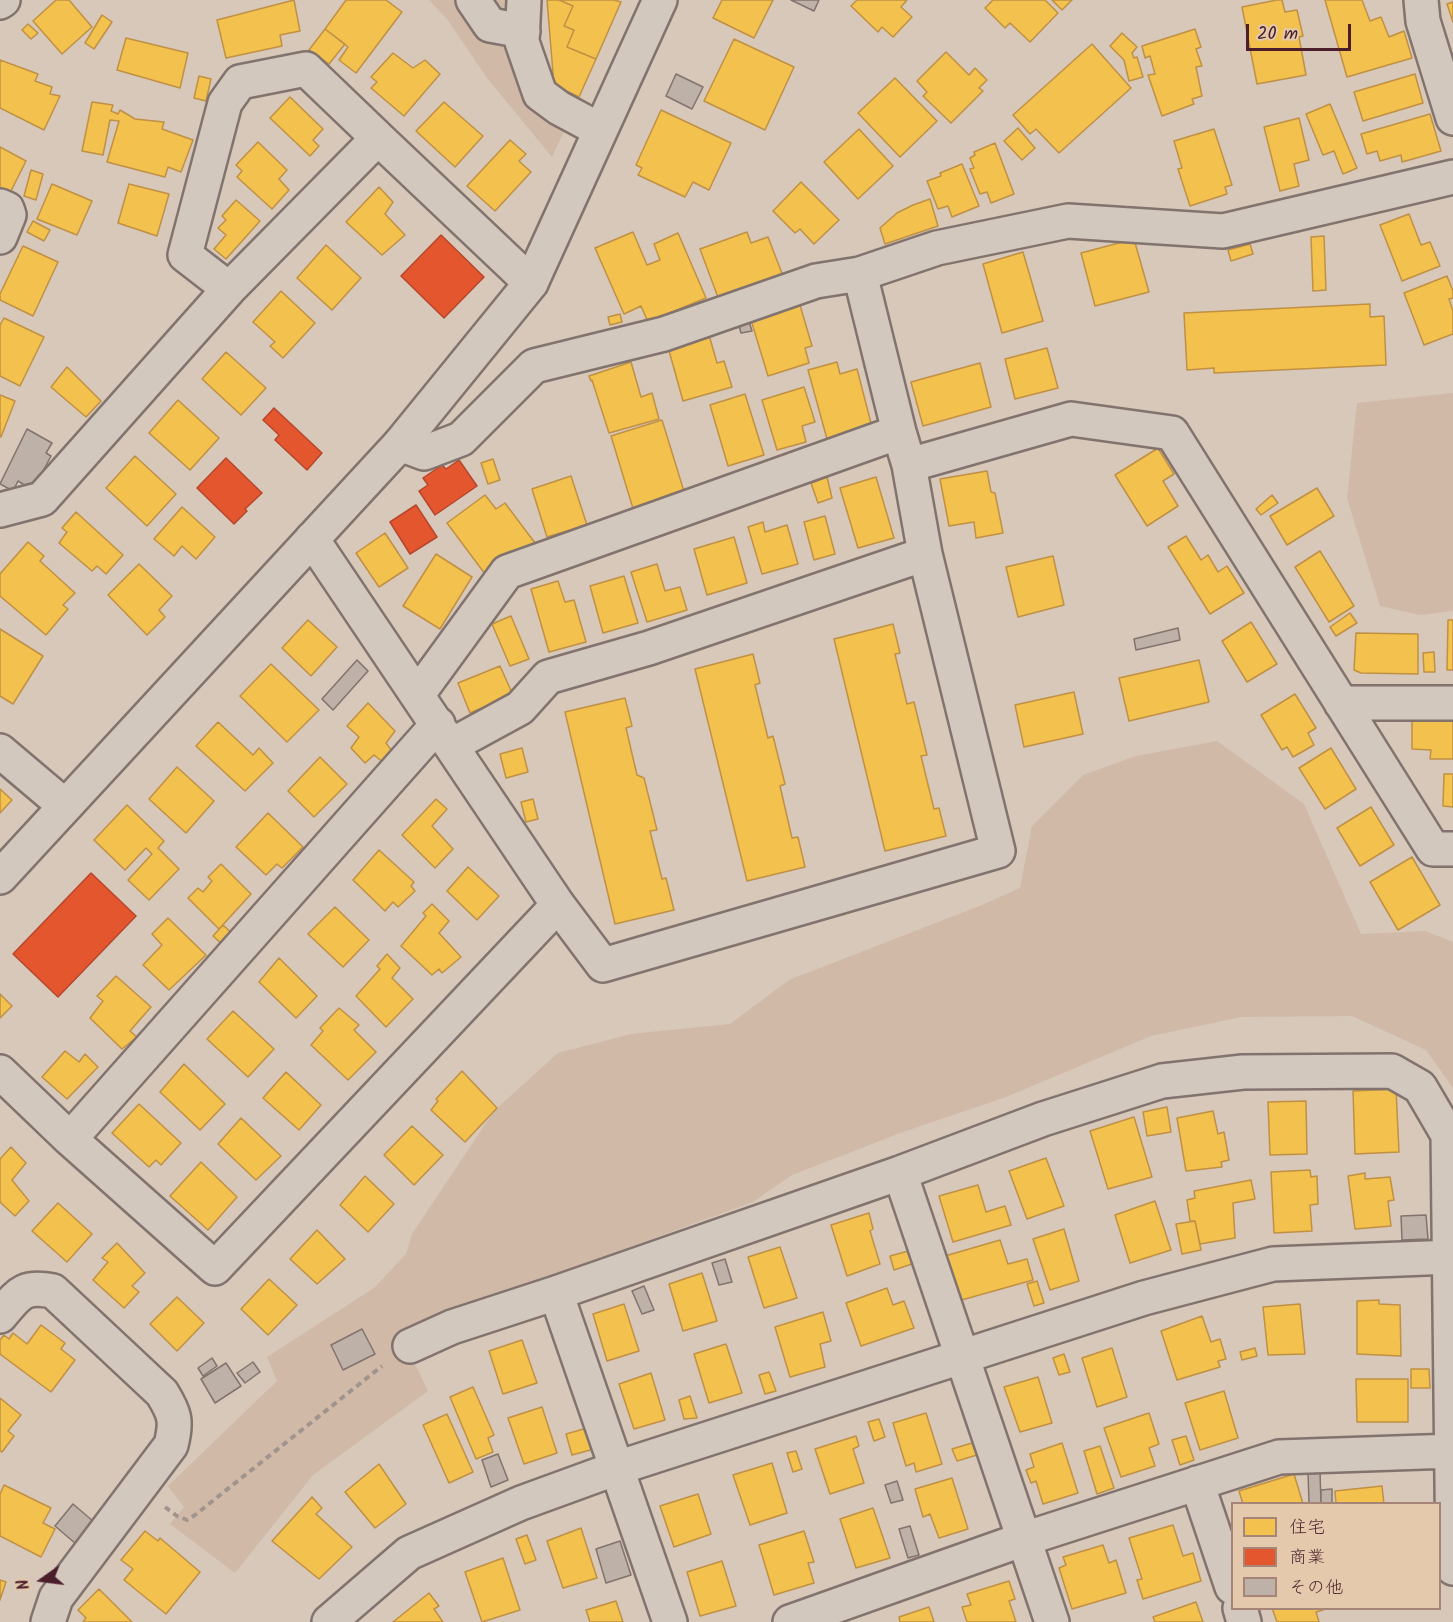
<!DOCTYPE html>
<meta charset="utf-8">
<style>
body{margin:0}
#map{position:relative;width:1453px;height:1622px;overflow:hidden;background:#d7c8b9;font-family:Kalam,"Klee One",sans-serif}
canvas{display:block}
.legend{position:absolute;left:1231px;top:1502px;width:210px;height:108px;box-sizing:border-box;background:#e4c9ac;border:2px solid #a68578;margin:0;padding:8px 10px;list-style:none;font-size:18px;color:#4a1f2b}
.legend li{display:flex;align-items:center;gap:12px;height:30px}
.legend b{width:30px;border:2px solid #a68578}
.north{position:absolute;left:12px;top:1550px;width:60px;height:60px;-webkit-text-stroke:4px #e4c9ac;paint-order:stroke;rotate:256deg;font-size:16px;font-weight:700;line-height:24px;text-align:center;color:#4a1f2b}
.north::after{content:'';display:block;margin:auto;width:21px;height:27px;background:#4a1f2b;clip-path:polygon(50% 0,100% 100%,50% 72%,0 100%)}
.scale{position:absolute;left:1246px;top:24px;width:105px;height:27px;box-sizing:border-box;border:3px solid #4a1f2b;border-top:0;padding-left:8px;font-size:18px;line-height:21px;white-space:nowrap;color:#4a1f2b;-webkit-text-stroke:4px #e4c9ac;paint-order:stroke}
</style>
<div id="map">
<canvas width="1453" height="1622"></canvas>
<ul class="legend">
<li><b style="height:16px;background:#f2c14e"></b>住宅</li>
<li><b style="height:16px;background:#e4572e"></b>商業</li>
<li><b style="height:16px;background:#beb1a7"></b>その他</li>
</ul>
<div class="north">N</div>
<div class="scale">20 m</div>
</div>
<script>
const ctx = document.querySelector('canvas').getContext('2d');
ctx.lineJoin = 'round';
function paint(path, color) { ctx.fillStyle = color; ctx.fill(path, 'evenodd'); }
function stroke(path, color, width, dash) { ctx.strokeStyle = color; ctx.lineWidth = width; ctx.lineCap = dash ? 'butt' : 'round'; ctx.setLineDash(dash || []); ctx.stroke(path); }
paint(new Path2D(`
 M429,0H534L535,63L578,102L552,157L487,78L447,19Z
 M1453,393V611L1420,615L1380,606L1347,498L1357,403Z
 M1217,741L1304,804L1361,934L1425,931L1453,942V1088L1426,1050L1352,1016L1241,1017L1151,1036L1006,1097L903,1132L792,1175L753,1202L399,1331L428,1391L313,1475L235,1573L170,1524L184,1507L168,1486L277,1381L267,1357L374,1288L406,1254L412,1234L494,1111L558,1053L631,1034L730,1024L789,980L982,905L1020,888L1032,826L1083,775L1136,756Z`), '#d0b9a6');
const homes = new Path2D(`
 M56,0H69L92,27L62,54L33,21Z
 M294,0L300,31L280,35L282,46L226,58L217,20Z
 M346,0H386L402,12L356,73L339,60L348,47L325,29Z
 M547,0H559L573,6L564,26L574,30L567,47L596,59L579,97L554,85Z
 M559,0H614L621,2L596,59L567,47L574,30L564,26L573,6Z
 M722,0H773L754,38L713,18Z
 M857,0H907L901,7L912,17L893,37L882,27L878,32L851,6Z
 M993,0H1045L1058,13L1030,42L1010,23L1005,28L985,8Z
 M1052,0H1072L1062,10Z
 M1277,0H1282L1285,12L1297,10L1303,36L1299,37L1306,75L1257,84L1242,7Z
 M1325,0H1362L1370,21L1381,17L1389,37L1404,31L1412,58L1347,77Z
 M1453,2V22L1447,4Z
 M102,15L112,22L94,49L85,43Z
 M28,24L38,33L31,39L22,30Z
 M325,29L345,44L329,64L309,50Z
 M1195,29L1201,47L1196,49L1202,66L1196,67L1202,96L1192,99L1194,104L1162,116L1148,75L1155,74L1150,56L1145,58L1142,46Z
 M1122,33L1137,47L1132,53L1134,58L1137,57L1143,77L1129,81L1124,60L1110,46Z
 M126,38L188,53L180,88L117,70Z
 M734,39L794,67L765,130L704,101Z
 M1092,44L1131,88L1059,153L1036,129L1030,134L1013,115Z
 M946,52L969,75L975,68L987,80L979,88L983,91L951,123L923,96L927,92L917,81Z
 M393,53L413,68L425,60L440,74L404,116L371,88L377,82L371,77Z
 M0,60L38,74L35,81L52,87L50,94L60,96L44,130L0,108Z
 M1415,74L1423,103L1363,121L1354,92Z
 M199,76L211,79L206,101L194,98Z
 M895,78L937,121L900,157L858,113Z
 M290,97L323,129L313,140L319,146L310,156L270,118Z
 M92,102L113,105L111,111L118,114L120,110L135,119L164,122L162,129L193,140L181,172L168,167L165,177L107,162L119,121L110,120L103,155L82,151Z
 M444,102L483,136L455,167L416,131Z
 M1330,104L1357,168L1343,174L1334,151L1323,155L1306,114Z
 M661,110L731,143L709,190L693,182L685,197L638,175L642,168L636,165Z
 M1430,114L1441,151L1402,162L1401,155L1380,161L1377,151L1367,154L1361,134Z
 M1299,118L1309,160L1294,164L1299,186L1280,191L1264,127Z
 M1018,128L1035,148L1022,160L1004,141Z
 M859,129L893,166L858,199L824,162Z
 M1214,129L1232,185L1225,187L1227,194L1190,206L1178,169L1182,168L1174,141Z
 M510,140L526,154L519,161L531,172L495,211L467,186Z
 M258,142L287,170L279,179L289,190L272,209L237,177L242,171L236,165Z
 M995,143L1014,194L991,203L987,192L980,194L970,169L974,168L970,158L975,155L974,152Z
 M0,147L26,161L8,197L0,193Z
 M962,164L979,206L952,217L948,206L938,209L927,181L941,176L940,173Z
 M31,170L43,174L36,200L24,196Z
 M801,182L839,220L814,244L800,229L795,233L773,211Z
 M52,184L92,201L77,235L37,219Z
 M129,184L169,194L157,236L118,223Z
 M379,187L393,202L385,214L405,235L382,255L346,222Z
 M930,199L938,226L885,244L880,228L897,213L913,205Z
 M236,200L260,221L226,259L214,249L226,235L218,228L226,220L222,216Z
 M1409,214L1421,245L1430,242L1440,266L1402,281L1380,225Z
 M33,221L50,230L44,241L27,232Z
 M633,232L647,265L660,260L654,244L678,233L706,298L648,322L641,306L624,314L595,248Z
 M747,232L751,243L768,237L783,276L719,300L700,249Z
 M1324,236L1326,290L1313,291L1311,237Z
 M1134,239L1149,292L1095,306L1081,253Z
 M1250,244L1253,254L1231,261L1228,250Z
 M326,245L361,278L332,310L297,278Z
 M23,246L58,262L33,316L0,300V294Z
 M1023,252L1043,321L1002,333L983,264Z
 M1447,276L1453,291V298L1449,299L1453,311V334L1424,345L1404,293Z
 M281,291L315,323L283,358L270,346L275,342L253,322Z
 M1370,304V317L1384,316L1386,365L1214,373V368L1187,370L1184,313Z
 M800,305L812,346L805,348L809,363L768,376L751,320Z
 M620,314L622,322L610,325L608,317Z
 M4,318L44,337L20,386L0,376V325Z
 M709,335L717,363L724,361L732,387L683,401L668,347Z
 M1047,348L1058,388L1015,399L1005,359Z
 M226,352L266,388L241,415L202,379Z
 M631,362L641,397L652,393L659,419L609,433L592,380L591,381L589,376Z
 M837,362L840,374L857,369L872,427L827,439L808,370Z
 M980,363L991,407L923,426L911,382Z
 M67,367L101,401L86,417L51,387Z
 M804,387L815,422L802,426L806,442L777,450L762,400Z
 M745,394L764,455L728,466L710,405Z
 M0,395L15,401L1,437L0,436Z
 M178,400L219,438L190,470L149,433Z
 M662,420L686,498L635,515L611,436Z
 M1158,448L1174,474L1163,481L1178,506L1147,526L1115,475Z
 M135,456L176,494L147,526L106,488Z
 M493,459L500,480L488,484L481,463Z
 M987,471L991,492L995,493L1003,533L976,538L974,522L949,526L940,479Z
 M571,476L587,525L547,537L532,489Z
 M827,477L832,498L818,503L811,483Z
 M876,477L894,538L858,548L840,488Z
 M1317,488L1334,516L1287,545L1270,516Z
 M485,495L496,509L505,503L535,543L488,578L447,523Z
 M1272,495L1278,503L1261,515L1256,509Z
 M182,507L215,537L196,559L182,546L174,556L154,539Z
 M76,512L123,555L106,574L97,566L92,571L59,543L67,532L62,528Z
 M825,516L835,554L814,560L804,522Z
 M763,522L765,532L787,525L798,564L762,574L748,527Z
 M385,533L408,568L379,587L356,553Z
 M1186,536L1201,560L1208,555L1218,572L1227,566L1244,593L1210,614L1168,547Z
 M734,537L747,583L707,595L694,549Z
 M28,542L44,556L40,561L75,593L63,605L68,609L46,635L0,596V574Z
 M1320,551L1354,606L1329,622L1295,567Z
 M436,554L472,577L440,629L403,606Z
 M1053,556L1064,605L1018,617L1006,567Z
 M139,564L172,596L159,610L165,617L147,635L108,595Z
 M657,564L665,591L680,587L687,610L647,622L631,572Z
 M624,576L638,623L603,633L590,586Z
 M558,581L565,602L574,600L586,642L549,652L531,589Z
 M1350,613L1357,623L1336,636L1330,627Z
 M511,616L529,659L510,666L492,624Z
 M308,620L337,647L311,676L282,648Z
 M1448,620H1453V670H1447Z
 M1251,622L1277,664L1247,682L1222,641Z
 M893,624L900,653L895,654L907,704L914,702L927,755L921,756L934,809L939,808L946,836L885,851L834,639Z
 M0,629L43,656L13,704L0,696Z
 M1356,633L1418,634V674L1361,673L1354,670Z
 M1434,652L1435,672H1424L1423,653Z
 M753,654L760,683L755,685L768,738L773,736L785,784L780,786L792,838L798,837L805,867L747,881L695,669Z
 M1199,660L1209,702L1129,721L1119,678Z
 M271,664L319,710L287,742L240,696Z
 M500,666L513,695L470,713L458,683Z
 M1074,692L1083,734L1024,747L1015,705Z
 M1295,694L1316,728L1308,733L1314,745L1293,757L1287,747L1282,750L1261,715Z
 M625,698L632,726L626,728L637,775L644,778L657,830L650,831L662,879L666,878L674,910L615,924L565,712Z
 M368,703L395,731L386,743L395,755L385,764L374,755L365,763L351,748L359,737L347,726Z
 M1412,713L1453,714V759H1430L1431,750L1412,749Z
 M218,722L253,755L259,748L273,763L245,791L196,746Z
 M522,748L528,772L506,778L500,754Z
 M1331,748L1356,789L1325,809L1299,768Z
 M320,757L347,784L314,817L288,791Z
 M177,767L214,801L186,833L149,799Z
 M1444,774H1453V807L1443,806Z
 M0,789L12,800L0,813Z
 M436,799L447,809L432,826L453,849L435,868L402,835Z
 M533,799L538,819L526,822L521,802Z
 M127,805L164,841L158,848L179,869L149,900L128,880L152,854L146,848L125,870L94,840Z
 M1371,807L1394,845L1360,866L1337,828Z
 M268,813L303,847L282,868L277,864L266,875L236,847Z
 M379,850L414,882L411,886L415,891L398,907L393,902L385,911L353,880Z
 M1412,857L1440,905L1398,930L1370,882Z
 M221,864L251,894L219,929L188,898L198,888L203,892L212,881L208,877Z
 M468,867L499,896L477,920L447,891Z
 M432,904L449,921L439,933L461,957L442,973L439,969L432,975L401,946L426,916L423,913Z
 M335,907L369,940L343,967L308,934Z
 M168,918L206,955L169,990L143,965L162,945L152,934Z
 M223,925L235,936L225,947L213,936Z
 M387,954L400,968L392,978L413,999L386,1027L356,996L380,969L377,966Z
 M279,958L317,996L296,1018L259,982Z
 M116,976L151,1007L130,1031L137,1037L122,1049L90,1018L103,1001L97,996Z
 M0,994L12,1006L0,1018Z
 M339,1008L359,1025L354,1030L376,1052L348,1080L311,1045L323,1031L320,1028Z
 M233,1011L274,1049L248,1077L207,1039Z
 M65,1051L79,1062L85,1054L98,1067L67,1099L42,1077Z
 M184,1064L225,1104L200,1130L160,1092Z
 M462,1071L497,1108L465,1142L431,1110L438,1101L436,1099Z
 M286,1072L321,1105L299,1130L263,1098Z
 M1396,1089L1399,1152L1355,1154L1353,1091Z
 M1306,1101L1307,1154L1270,1155L1268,1102Z
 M139,1104L181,1143L161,1165L156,1160L149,1167L112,1133Z
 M1167,1107L1171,1132L1147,1136L1143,1112Z
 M1213,1111L1218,1134L1224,1132L1229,1160L1221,1162L1222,1167L1186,1171L1177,1118Z
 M1134,1117L1152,1177L1108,1189L1090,1131Z
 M241,1118L281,1156L256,1180L218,1144Z
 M412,1126L443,1155L414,1185L384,1155Z
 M11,1147L26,1163L12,1180L29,1201L15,1216L0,1202V1159Z
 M1046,1158L1064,1206L1027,1219L1009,1171Z
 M201,1162L237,1197L208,1230L170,1196Z
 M1310,1170L1311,1177L1317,1176L1318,1204L1310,1205L1312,1231L1274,1233L1271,1172Z
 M1365,1173V1179L1390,1177L1394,1200L1388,1201L1391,1226L1355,1229L1348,1176Z
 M365,1176L394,1204L368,1232L340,1205Z
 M1251,1180L1255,1199L1233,1203L1235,1238L1200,1244L1195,1221H1190L1187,1200L1195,1198L1194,1191Z
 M978,1185L986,1212L1005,1206L1011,1225L953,1242L939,1196Z
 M1155,1201L1171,1250L1130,1263L1115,1215Z
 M58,1203L92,1234L67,1262L32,1231Z
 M869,1213L873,1229L870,1231L880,1264L847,1276L831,1225Z
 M1195,1221L1201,1250L1182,1254L1176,1224Z
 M1064,1229L1079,1281L1050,1290L1033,1239Z
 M317,1230L345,1259L317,1284L290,1259Z
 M1000,1240L1008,1264L1027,1259L1033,1280L958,1301L945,1256Z
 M117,1243L145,1273L132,1286L139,1292L124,1308L93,1280L108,1262L102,1258Z
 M780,1247L797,1298L764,1308L748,1257Z
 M912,1250L915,1263L894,1270L890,1256Z
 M702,1273L717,1321L683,1331L669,1284Z
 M269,1279L297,1305L268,1335L241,1309Z
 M1037,1281L1044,1303L1034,1306L1027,1284Z
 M887,1288L893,1305L904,1301L914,1328L861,1346L846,1303Z
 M177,1297L204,1323L177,1351L150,1324Z
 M1379,1300V1304L1400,1305L1401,1356L1357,1354V1301Z
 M624,1304L639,1351L607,1361L593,1314Z
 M1300,1304L1305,1354L1268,1355L1263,1307Z
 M823,1312L831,1341L820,1344L825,1367L790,1377L775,1327Z
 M1202,1316L1211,1342L1220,1339L1226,1359L1218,1361L1220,1367L1177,1380L1161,1331Z
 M41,1325L65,1343L61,1349L75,1360L51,1392L0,1354V1340L4,1335L9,1339L13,1333L27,1344Z
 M522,1340L537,1383L503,1394L489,1351Z
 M726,1344L742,1393L709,1403L694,1354Z
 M1112,1348L1127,1397L1097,1407L1082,1358Z
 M1255,1348L1257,1356L1242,1360L1240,1352Z
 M1064,1354L1070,1372L1059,1375L1053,1358Z
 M1411,1369H1429L1430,1388H1411Z
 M769,1372L776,1391L765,1394L759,1375Z
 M651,1373L665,1420L634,1429L619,1384Z
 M1038,1377L1052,1423L1020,1432L1004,1387Z
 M1356,1379H1408V1422H1357Z
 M473,1387L494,1435L488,1438L493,1452L476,1459L450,1397Z
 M1224,1391L1238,1438L1200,1450L1185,1403Z
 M690,1396L697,1418L684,1419L679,1400Z
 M0,1398L21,1415L8,1431L14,1436L2,1452L0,1451Z
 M542,1407L557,1453L524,1464L508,1418Z
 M926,1413L942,1464L916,1472L914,1463L906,1466L893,1423Z
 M1149,1413L1159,1444L1149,1448L1155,1466L1121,1477L1104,1428Z
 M447,1414L473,1472L449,1483L423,1425Z
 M879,1419L885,1437L874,1441L868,1422Z
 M587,1428L594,1449L572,1455L566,1434Z
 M856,1436L859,1446L853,1449L864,1483L830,1494L815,1449Z
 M1186,1436L1194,1460L1180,1465L1172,1440Z
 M972,1443L977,1455L957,1461L952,1449Z
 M1062,1443L1078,1493L1043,1504L1036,1481L1031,1483L1026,1470L1034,1467L1030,1454Z
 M1100,1446L1114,1488L1097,1494L1084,1451Z
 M796,1451L802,1469L793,1472L787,1453Z
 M772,1463L787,1513L750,1525L733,1475Z
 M379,1464L406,1504L375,1528L345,1492Z
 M1294,1474L1303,1504H1243L1239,1491Z
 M952,1478L968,1529L939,1538L930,1514L923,1517L915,1489Z
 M4,1485L51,1508L43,1523L55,1529L41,1557L0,1536V1494Z
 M1382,1486L1384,1504H1336L1335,1491Z
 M698,1494L711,1534L674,1547L660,1506Z
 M312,1497L322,1508L316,1514L352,1547L319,1579L272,1541Z
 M873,1508L890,1558L856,1568L840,1519Z
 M1173,1525L1183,1556L1193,1553L1201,1581L1143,1599L1137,1580L1142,1579L1129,1538Z
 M581,1528L597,1578L563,1588L547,1541Z
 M145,1531L158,1541L160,1538L200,1572L166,1614L124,1580L133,1569L121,1560Z
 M804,1531L814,1562L808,1563L814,1583L774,1595L759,1545Z
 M527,1535L536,1560L525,1564L516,1539Z
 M1103,1545L1109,1563L1116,1560L1126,1593L1072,1609L1059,1568L1066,1565L1063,1557Z
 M503,1558L520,1610L482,1622L465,1572Z
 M722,1561L736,1606L700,1616L687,1572Z
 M0,1580L6,1582L0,1600Z
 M1009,1581L1015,1599L1009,1601L1016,1622H967L962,1607L971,1605L967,1594Z
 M99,1589L132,1622H83L86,1618L78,1610Z
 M429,1593L439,1606L434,1609L443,1622H393Z
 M616,1601L623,1622H590L586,1610Z
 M1196,1602L1203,1622H1155L1153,1617Z
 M929,1607L934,1622H900L899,1617Z
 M1272,1608H1323V1610L1316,1612L1319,1622H1277Z`);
paint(homes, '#f2c14e');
stroke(homes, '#c09044', 1.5);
const shops = new Path2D(`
 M441,235L484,277L444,318L401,276Z
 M274,408L322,453L307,470L275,440L279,435L263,420Z
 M226,458L262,493L245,509L247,511L234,524L197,488Z
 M459,460L477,486L435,515L419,491L428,485L423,478L442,465L446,469Z
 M416,505L437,537L410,554L390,522Z
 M91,873L136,916L58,997L13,954Z`);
paint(shops, '#e4572e');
stroke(shops, '#b6462d', 1.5);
const building = new Path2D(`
 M791,0H819L814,11Z
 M676,74L703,87L692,109L666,96Z
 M747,315L752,331L741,333L737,318Z
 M27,429L52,443L46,453L51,456L33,490L18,481L13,491L0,484Z
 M1178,628L1180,640L1136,650L1134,639Z
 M357,660L368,671L333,710L322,699Z
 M1426,1215L1428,1239L1402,1240L1401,1216Z
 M725,1259L732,1282L719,1285L712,1263Z
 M644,1286L654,1310L642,1314L632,1291Z
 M362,1329L375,1354L343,1370L331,1345Z
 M212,1358L217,1366L203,1376L198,1368Z
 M253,1362L260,1372L245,1383L237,1373Z
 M226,1363L241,1386L215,1403L201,1379Z
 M498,1454L508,1480L491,1487L482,1460Z
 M1308,1471H1320L1321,1504H1309Z
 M897,1481L903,1500L891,1503L885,1485Z
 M1332,1489V1504H1321V1490Z
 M73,1504L94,1522L76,1544L55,1526Z
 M910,1526L919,1555L908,1558L899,1529Z
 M620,1541L631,1575L606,1583L596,1549Z`);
paint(building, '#beb1a7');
stroke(building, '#82736e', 1.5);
const street = new Path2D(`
 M473,0L490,25L523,31
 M524,0L522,42L540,94L559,108L600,130
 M1421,0L1423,21L1453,118
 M0,2L3,0
 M0,206L7,209L9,215L0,237
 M229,289L185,255L225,103L240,82L306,69L378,138
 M400,444L424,453L461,439L534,366L664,334L816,281L860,274L937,248L1068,221L1223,231L1453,177
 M909,465L1071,419L1172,433L1433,849H1453
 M0,510L42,499L229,289L378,138L531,283
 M312,539L558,905L603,965L998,851L925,554L909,465L899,432L860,274
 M418,694L507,572L899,432
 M1341,703H1453
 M452,745L520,708L548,677L649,648L925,554
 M0,751L65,806
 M0,1072L70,1139L215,1268L558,905
 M70,1139L438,724
 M900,1173L1052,1622
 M556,1293L670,1622
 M0,1316C19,1294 22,1285 53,1291L162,1393C175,1414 177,1421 171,1445L56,1598L48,1622
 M410,1346L452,1327L556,1293L900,1173L1043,1119L1162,1081L1243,1072L1392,1071L1420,1087L1448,1135L1453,1568
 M1197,1483L1232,1587
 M1240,1608L1244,1622
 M790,1622L1024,1539L1279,1457L1453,1451`);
const secondary = new Path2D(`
 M0,877L400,444L531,283L660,0
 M329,1622L409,1553L521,1503L617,1468L1144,1298L1273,1264L1453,1257`);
stroke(street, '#82736e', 38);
stroke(secondary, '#82736e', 38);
stroke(new Path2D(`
 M165,1507L177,1516L187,1520L195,1515L382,1366`), '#a1948e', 4, [6, 4.5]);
stroke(street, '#d3c8bd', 33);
stroke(secondary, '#d3c8bd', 33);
</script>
